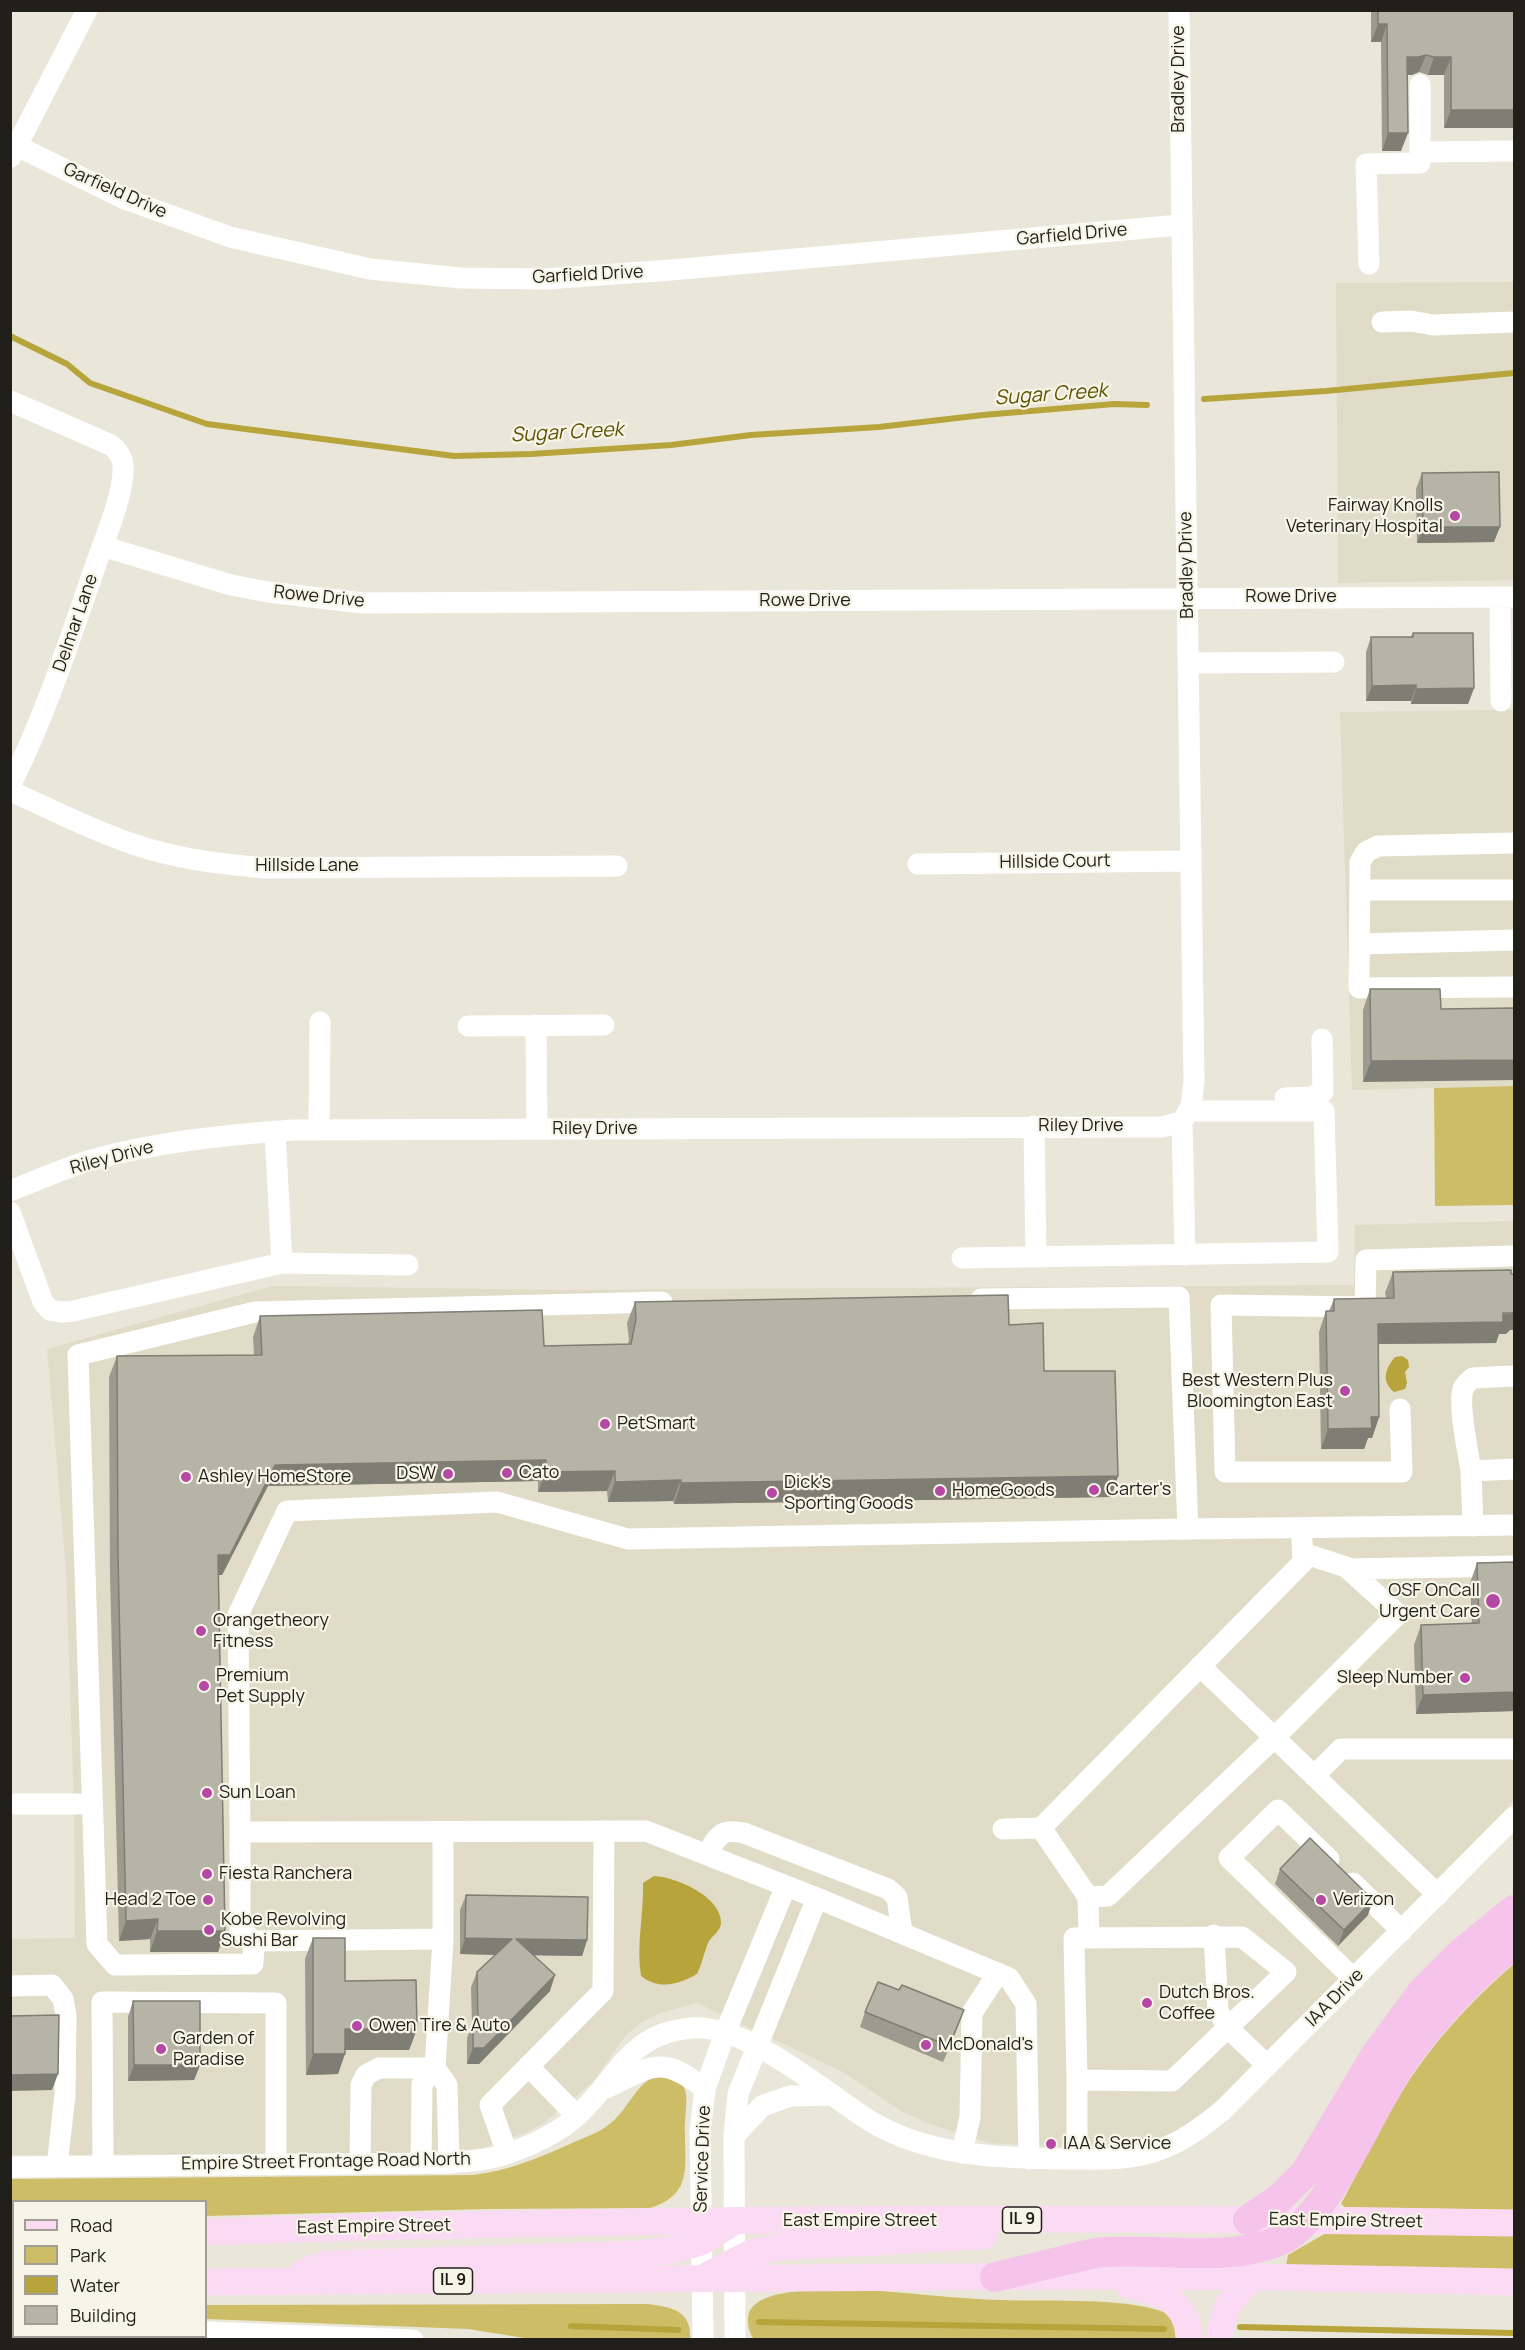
<!DOCTYPE html>
<style>
body{margin:0}
#map{position:relative;width:1525px;height:2350px;overflow:hidden;background:#eae7da;font-family:Manrope,sans-serif}
canvas{display:block}
.frame{position:absolute;inset:0;border:12px solid #201f1a;pointer-events:none}
.legend{position:absolute;left:12px;top:2200px;width:195px;height:138px;box-sizing:border-box;background:#f7f5e7;border:2px solid #a19f95;margin:0;padding:8px 10px;list-style:none;font-size:18px;color:#201f1a}
.legend li{display:flex;align-items:center;gap:12px;height:30px}
.legend b{width:30px;border:2px solid #a19f95}
</style>
<div id="map">
<canvas width="1525" height="2350"></canvas>
<div class="frame"></div>
<ul class="legend">
<li><b style="height:8px;background:#fadbf3"></b>Road</li>
<li><b style="height:16px;background:#cdbd67"></b>Park</li>
<li><b style="height:16px;background:#b7a43b"></b>Water</li>
<li><b style="height:16px;background:#b6b4a6"></b>Building</li>
</ul>
</div>
<script>
const ctx = document.querySelector('canvas').getContext('2d');
ctx.lineJoin = 'round';
function paint(path, color) { ctx.fillStyle = color; ctx.fill(path, 'evenodd'); }
function stroke(path, color, width, dash) { ctx.strokeStyle = color; ctx.lineWidth = width; ctx.lineCap = dash ? 'butt' : 'round'; ctx.setLineDash(dash || []); ctx.stroke(path); }
function drawText(font, color, halo, rows, align = 'center') {
  ctx.font = font + ' Manrope,sans-serif'; ctx.lineWidth = 4.5; ctx.setLineDash([]); ctx.textBaseline = 'middle'; ctx.strokeStyle = halo; ctx.fillStyle = color; for (const [text, x, y, turn = 0] of rows) {
    ctx.save(); ctx.translate(x, y); ctx.rotate((+turn || 0) * Math.PI / 180); ctx.textAlign = isNaN(turn) ? turn : align; if (halo) ctx.strokeText(text, 0, 0); ctx.fillText(text, 0, 0); ctx.restore();
  }
}
paint(new Path2D(`
 M1514,282V580L1338,583L1336,283Z
 M1514,710V1086L1352,1090L1340,712Z
 M1514,1221V1801L1219,2101L1187,2126L1162,2137L1133,2145L1060,2147L989,2143L927,2123L901,2111L843,2072L697,2003L660,2013L642,2022L626,2035L592,2083L545,2122L527,2132L483,2148L399,2153L11,2155L10,1939L75,1938L74,1806L66,1570L47,1349L272,1286L565,1290L1354,1285L1355,1225Z`), '#e0dcc7');
paint(new Path2D(`
 M1514,1086V1205L1435,1206L1434,1088Z
 M1514,1964V2210L1345,2207L1341,2204C1362,2165 1382,2125 1405,2087C1434,2041 1473,1999 1514,1964Z
 M655,2076C698,2074 684,2104 685,2133C685,2168 692,2195 650,2208L487,2209L206,2216V2202H14L13,2223H11L10,2179L473,2175C508,2171 538,2158 570,2144C583,2138 599,2133 611,2123C628,2109 635,2086 655,2076Z
 M1326,2233L1514,2236V2270L1286,2266L1288,2255Z
 M881,2291C921,2294 961,2299 1001,2300C1048,2302 1133,2296 1174,2316L1176,2340H755C749,2334 748,2326 748,2318C750,2281 854,2291 881,2291Z
 M647,2304C671,2307 692,2310 690,2339L537,2340L468,2329L206,2319V2305Z`), '#cdbd67');
paint(new Path2D(`
 M1402,1356L1408,1360L1409,1367L1405,1372L1407,1383L1405,1389L1394,1392C1381,1381 1385,1369 1395,1357Z
 M654,1876C676,1877 723,1897 721,1924C720,1932 711,1936 708,1943C704,1953 702,1964 697,1974C678,1985 659,1990 641,1976C636,1944 644,1915 643,1883Z`), '#b7a43b');
stroke(new Path2D(`
 M10,336L67,364L90,383L207,424L454,456L531,454L671,445L751,435L879,427L983,415L1114,404L1147,405
 M1204,399L1326,391L1514,373
 M759,2322L1164,2329
 M571,2326L678,2330
 M1240,2327L1514,2333`), '#b7a43b', 6);
stroke(new Path2D(`
 M1420,85V152L1514,151
 M17,146L125,199L230,237L370,269L461,278L546,279L671,270L1180,225
 M11,157L87,10
 M1369,264L1366,164L1420,163V152
 M1382,322L1411,321L1433,325L1514,322
 M10,401L111,445C120,452 124,460 123,472C122,499 105,538 96,564C70,639 46,714 10,786
 M102,546L231,585L268,592L363,603L1514,597
 M1500,597L1501,701
 M1189,663L1334,662
 M10,791C51,809 91,830 133,844C176,859 221,864 265,868L617,866
 M1514,843L1378,846L1366,852L1360,862L1359,988L1514,987
 M918,864L1191,861
 M1360,890H1514
 M1359,944L1514,940
 M536,1025L537,1129
 M468,1026L604,1025
 M1285,1098L1311,1097L1323,1092L1322,1039
 M1182,1122L1185,1255
 M1034,1126L1036,1257
 M319,1130L320,1022
 M275,1131L282,1263
 M10,1191C36,1181 62,1169 88,1161C155,1142 224,1135 293,1130L1161,1127L1182,1122L1191,1107L1194,1082C1190,725 1181,368 1179,10
 M10,1212L43,1302L50,1310L61,1312L73,1311L282,1263L408,1265
 M962,1258L1328,1252L1324,1111H1188
 M981,1299L1179,1297L1188,1529L1514,1525
 M662,1302L255,1312L78,1355L97,1944L115,1965L253,1964L254,1941L240,1929V1832L646,1831L817,1898L1009,1978L1026,2004L1029,2159
 M1514,1376L1473,1378C1469,1381 1465,1384 1463,1389C1458,1405 1468,1452 1471,1471L1514,1469
 M1400,1409L1402,1472H1225L1221,1305L1365,1307L1366,1260L1514,1256
 M1471,1471L1473,1526
 M1348,1569L1514,1566
 M1200,1666L1438,1895
 M1314,1776L1341,1749H1514
 M10,1804H92
 M1041,1828L1088,1897L1089,1938
 M1003,1829L1041,1828L1303,1562L1302,1540
 M240,1832L238,1615L287,1511L497,1502L628,1539L1188,1529
 M707,1855C718,1836 720,1828 744,1833L888,1889L897,1897L902,1933
 M1329,1859L1278,1810L1229,1858L1354,1979
 M1353,1883L1402,1931
 M1088,1897L1108,1896L1274,1738L1398,1614L1346,1567L1303,1553
 M1214,1935L1218,2011L1228,2028L1267,2065
 M254,1941L443,1939
 M10,1986L52,1985L63,1999L66,2015L65,2095L57,2166
 M528,2066L577,2116
 M435,2068L447,2085L449,2163
 M1077,2080L1074,1938L1242,1937L1286,1972L1172,2081L1077,2080V2159
 M606,2088C652,2066 661,2054 705,2089
 M734,2136L762,2106L790,2096L833,2095
 M507,2153L490,2105L603,1991L604,1831
 M962,2153L970,2117L972,2013L998,1973
 M360,2163L361,2085L366,2075L379,2068H435
 M421,2163L422,2084L435,2068L443,1939V1832
 M103,2165L102,2002L276,2003V2164
 M10,2167L449,2163C466,2161 486,2161 503,2155C528,2147 559,2133 578,2115C620,2076 628,2033 692,2028C747,2024 824,2092 870,2121C928,2156 998,2158 1063,2159C1093,2159 1125,2161 1153,2152C1180,2144 1202,2127 1223,2110L1514,1817
 M10,2323H14
 M206,2332L413,2340
 M182,2340V2336
 M703,2340L700,2132L705,2089L725,2033L786,1886
 M735,2340L734,2136L738,2094L817,1898`), '#fff', 21);
stroke(new Path2D(`
 M206,2232C642,2218 1078,2216 1514,2223
 M10,2237H14
 M302,2273L325,2264L638,2254L676,2249L701,2242L735,2221
 M708,2275L753,2252L782,2247L984,2236
 M10,2276H14
 M206,2282L1092,2276L1257,2277L1514,2282
 M1128,2285C1160,2293 1189,2300 1189,2340
 M1219,2340C1223,2308 1231,2294 1257,2277`), '#fadbf3', 27);
stroke(new Path2D(`
 M1248,2220L1279,2199L1306,2172L1375,2056L1423,1991L1460,1954L1514,1910
 M995,2277C1020,2271 1045,2265 1070,2259C1081,2257 1094,2252 1105,2252C1161,2248 1230,2263 1281,2240C1329,2219 1372,2104 1405,2058C1436,2016 1473,1976 1514,1944`), '#f6c3eb', 30);
paint(new Path2D(`
 M1371,10H1515L1444,128V75H1428L1419,72L1412,75H1407L1401,151H1382L1381,42H1371Z
 M1422,473L1494,542L1417,543L1416,489Z
 M1413,633L1474,688L1468,704H1411V701H1366V652L1371,637H1411Z
 M1370,989H1440L1363,1082V1010Z
 M1393,1272L1510,1330L1506,1334H1499L1496,1343L1378,1344L1379,1417L1372,1438H1368L1364,1449H1321L1319,1332L1326,1311H1329L1334,1299L1386,1298L1385,1293Z
 M635,1302L1009,1325L1044,1371L1118,1476L1111,1497L674,1504L673,1501L608,1502L607,1491L538,1492V1481L268,1486L222,1575H218L225,1931L218,1952H150V1939L119,1941L110,1575L109,1377L117,1356L254,1355L253,1337L260,1316L544,1346L628,1344L629,1339L627,1323Z
 M1515,1562V1711L1416,1714L1414,1645L1421,1625L1472,1624L1470,1583L1477,1563Z
 M1280,1869L1368,1915L1338,1946L1275,1884Z
 M466,1895L587,1940L582,1956L534,1955L550,1991L479,2064H467V2038L472,2025L471,1987L477,1972L496,1955L460,1954V1910Z
 M313,1938L345,1981L417,2029L409,2050H345L338,2074L306,2075L305,1959Z
 M899,1990L964,2010L943,2062L860,2027L865,2012Z
 M133,2001L200,2065L194,2080L128,2081V2017Z`), '#9d9b8f');
paint(new Path2D(`
 M1378,24H1387L1381,42H1371Z
 M1426,55L1419,72L1412,75H1401L1407,57Z
 M1434,57H1451L1444,75H1428Z
 M1451,110H1515V128H1444Z
 M1388,133H1408L1401,151H1382Z
 M1423,527H1500L1494,542L1417,543Z
 M1416,685L1411,701H1366L1372,686Z
 M1474,688L1468,704H1411L1416,689Z
 M1515,1060V1080L1363,1082L1371,1061Z
 M1515,1313V1330H1510L1506,1334H1499L1496,1343L1370,1344L1378,1324Z
 M1371,1417H1379L1372,1438H1368L1364,1449H1321L1328,1429Z
 M546,1460L538,1481L268,1486L222,1575H211L218,1555L275,1465Z
 M615,1471L607,1491L538,1492L546,1472Z
 M1118,1476L1111,1497L674,1504L681,1483Z
 M681,1480L673,1501L608,1502L615,1482Z
 M1515,1692V1711L1416,1714L1423,1695Z
 M1373,1900L1368,1915L1338,1946L1344,1930Z
 M158,1919L150,1939L119,1941L126,1921Z
 M157,1931H225L218,1952H150Z
 M465,1938L512,1939L507,1955L460,1954Z
 M516,1939L587,1940L582,1956L510,1955Z
 M555,1975L550,1991L479,2064H467L473,2048Z
 M964,2010L958,2026L943,2062L949,2046Z
 M345,2029H417L409,2050H338Z
 M313,2054H345L338,2074L306,2075Z
 M134,2065H200L194,2080L128,2081Z
 M58,2074L52,2090L10,2091V2075Z`), '#7f7e74');
const building = new Path2D(`
 M1378,10H1515V110H1451V57H1434L1426,55L1419,57H1407L1408,133H1388L1387,24H1378Z
 M1499,472L1500,527H1423L1422,473Z
 M1413,633H1473L1474,688L1416,689V685L1372,686L1371,637H1413Z
 M1370,989H1440L1441,1009L1515,1008V1060L1371,1061Z
 M1511,1270V1274H1515V1313H1503V1322L1378,1324L1379,1417H1371L1372,1428L1328,1429L1326,1311H1334V1299L1394,1298L1393,1272Z
 M1008,1295L1009,1325L1043,1323L1044,1371H1115L1118,1476L681,1483V1480L615,1482V1471L546,1472V1460L275,1465L230,1555H218L225,1931H157L158,1919L126,1921L118,1555L117,1356L262,1355L260,1316L542,1310L544,1346L631,1344L636,1319L635,1302Z
 M1515,1562V1692L1423,1695L1421,1625L1479,1623L1477,1563Z
 M1310,1838L1373,1900L1344,1930L1280,1869Z
 M466,1895L588,1897L587,1940L516,1939L555,1975L484,2048H473V2022H478L477,1972L512,1939L465,1938Z
 M313,1938H345V1981L416,1980L417,2029H345V2054H313Z
 M878,1982L899,1990L902,1985L964,2010L949,2046L865,2012Z
 M133,2001H200V2065H134Z
 M59,2015L58,2074L10,2075V2016Z`);
paint(building, '#b6b4a6');
stroke(building, '#7f7e74', 1.5);
for (const [x, y, r, color] of [
 [1455,516,6,"#b547a5"],
 [1345,1391,6,"#b547a5"],
 [605,1424,6,"#b547a5"],
 [507,1473,6,"#b547a5"],
 [448,1474,6,"#b547a5"],
 [186,1477,6,"#b547a5"],
 [1094,1490,6,"#b547a5"],
 [940,1491,6,"#b547a5"],
 [772,1493,6,"#b547a5"],
 [1493,1601,8,"#b547a5"],
 [201,1631,6,"#b547a5"],
 [1465,1678,6,"#b547a5"],
 [204,1686,6,"#b547a5"],
 [207,1793,6,"#b547a5"],
 [207,1874,6,"#b547a5"],
 [208,1900,6,"#b547a5"],
 [1321,1900,6,"#b547a5"],
 [209,1930,6,"#b547a5"],
 [1147,2003,6,"#b547a5"],
 [357,2026,6,"#b547a5"],
 [926,2045,6,"#b547a5"],
 [161,2049,6,"#b547a5"],
 [1051,2144,6,"#b547a5"]
]) { const dot = new Path2D(); dot.arc(x, y, r, 0, 2 * Math.PI); ctx.fillStyle = color; ctx.fill(dot); stroke(dot, '#f7f5e7', 2); }
for (const [x, y, w] of [
 [1022,2220,39],
 [453,2281,39]
]) { const box = new Path2D(); box.roundRect(x - w / 2, y - 13, w, 26, 4.5); ctx.fillStyle = '#f7f5e7'; ctx.fill(box); stroke(box, '#201f1a', 1.5); }
drawText('bold 16px', '#201f1a', null, [
 ["IL 9",1022,2220],
 ["IL 9",453,2281]
]);
drawText('18px', '#201f1a', '#f7f5e7', [
 ["Bradley Drive",1179,79,-90],
 ["Garfield Drive",115,191,24],
 ["Garfield Drive",1072,235,-5],
 ["Garfield Drive",588,275,-3],
 ["Bradley Drive",1187,565,-91],
 ["Rowe Drive",319,597,6],
 ["Rowe Drive",1291,597],
 ["Rowe Drive",805,601],
 ["Delmar Lane",76,623,-71],
 ["Hillside Court",1055,862,-1],
 ["Hillside Lane",307,866],
 ["Riley Drive",1081,1126],
 ["Riley Drive",595,1129],
 ["Riley Drive",112,1158,-15],
 ["IAA Drive",1335,1998,-45],
 ["Service Drive",703,2159,-88],
 ["Empire Street Frontage Road North",326,2162,-1],
 ["East Empire Street",860,2221],
 ["East Empire Street",1346,2221,1],
 ["East Empire Street",374,2227,-1]
]);
drawText('18px', '#201f1a', '#f7f5e7', [
 ["Fairway Knolls",1443,506,"right"],
 ["Veterinary Hospital",1443,527,"right"],
 ["Best Western Plus",1333,1381,"right"],
 ["Bloomington East",1333,1402,"right"],
 ["PetSmart",617,1424],
 ["Cato",519,1473],
 ["DSW",436,1474,"right"],
 ["Ashley HomeStore",198,1477],
 ["Dick's",784,1483],
 ["Sporting Goods",784,1504],
 ["Carter's",1106,1490],
 ["HomeGoods",952,1491],
 ["OSF OnCall",1480,1591,"right"],
 ["Urgent Care",1480,1612,"right"],
 ["Orangetheory",213,1621],
 ["Fitness",213,1642],
 ["Premium",216,1676],
 ["Pet Supply",216,1697],
 ["Sleep Number",1453,1678,"right"],
 ["Sun Loan",219,1793],
 ["Fiesta Ranchera",219,1874],
 ["Head 2 Toe",196,1900,"right"],
 ["Verizon",1333,1900],
 ["Kobe Revolving",221,1920],
 ["Sushi Bar",221,1941],
 ["Dutch Bros.",1159,1993],
 ["Coffee",1159,2014],
 ["Owen Tire & Auto",369,2026],
 ["Garden of",173,2039],
 ["Paradise",173,2060],
 ["McDonald's",938,2045],
 ["IAA & Service",1063,2144]
], 'left');
drawText('italic 20px', '#605300', '#f7f5e7', [
 ["Sugar Creek",1051,395,-4],
 ["Sugar Creek",567,433,-3]
]);
</script>
